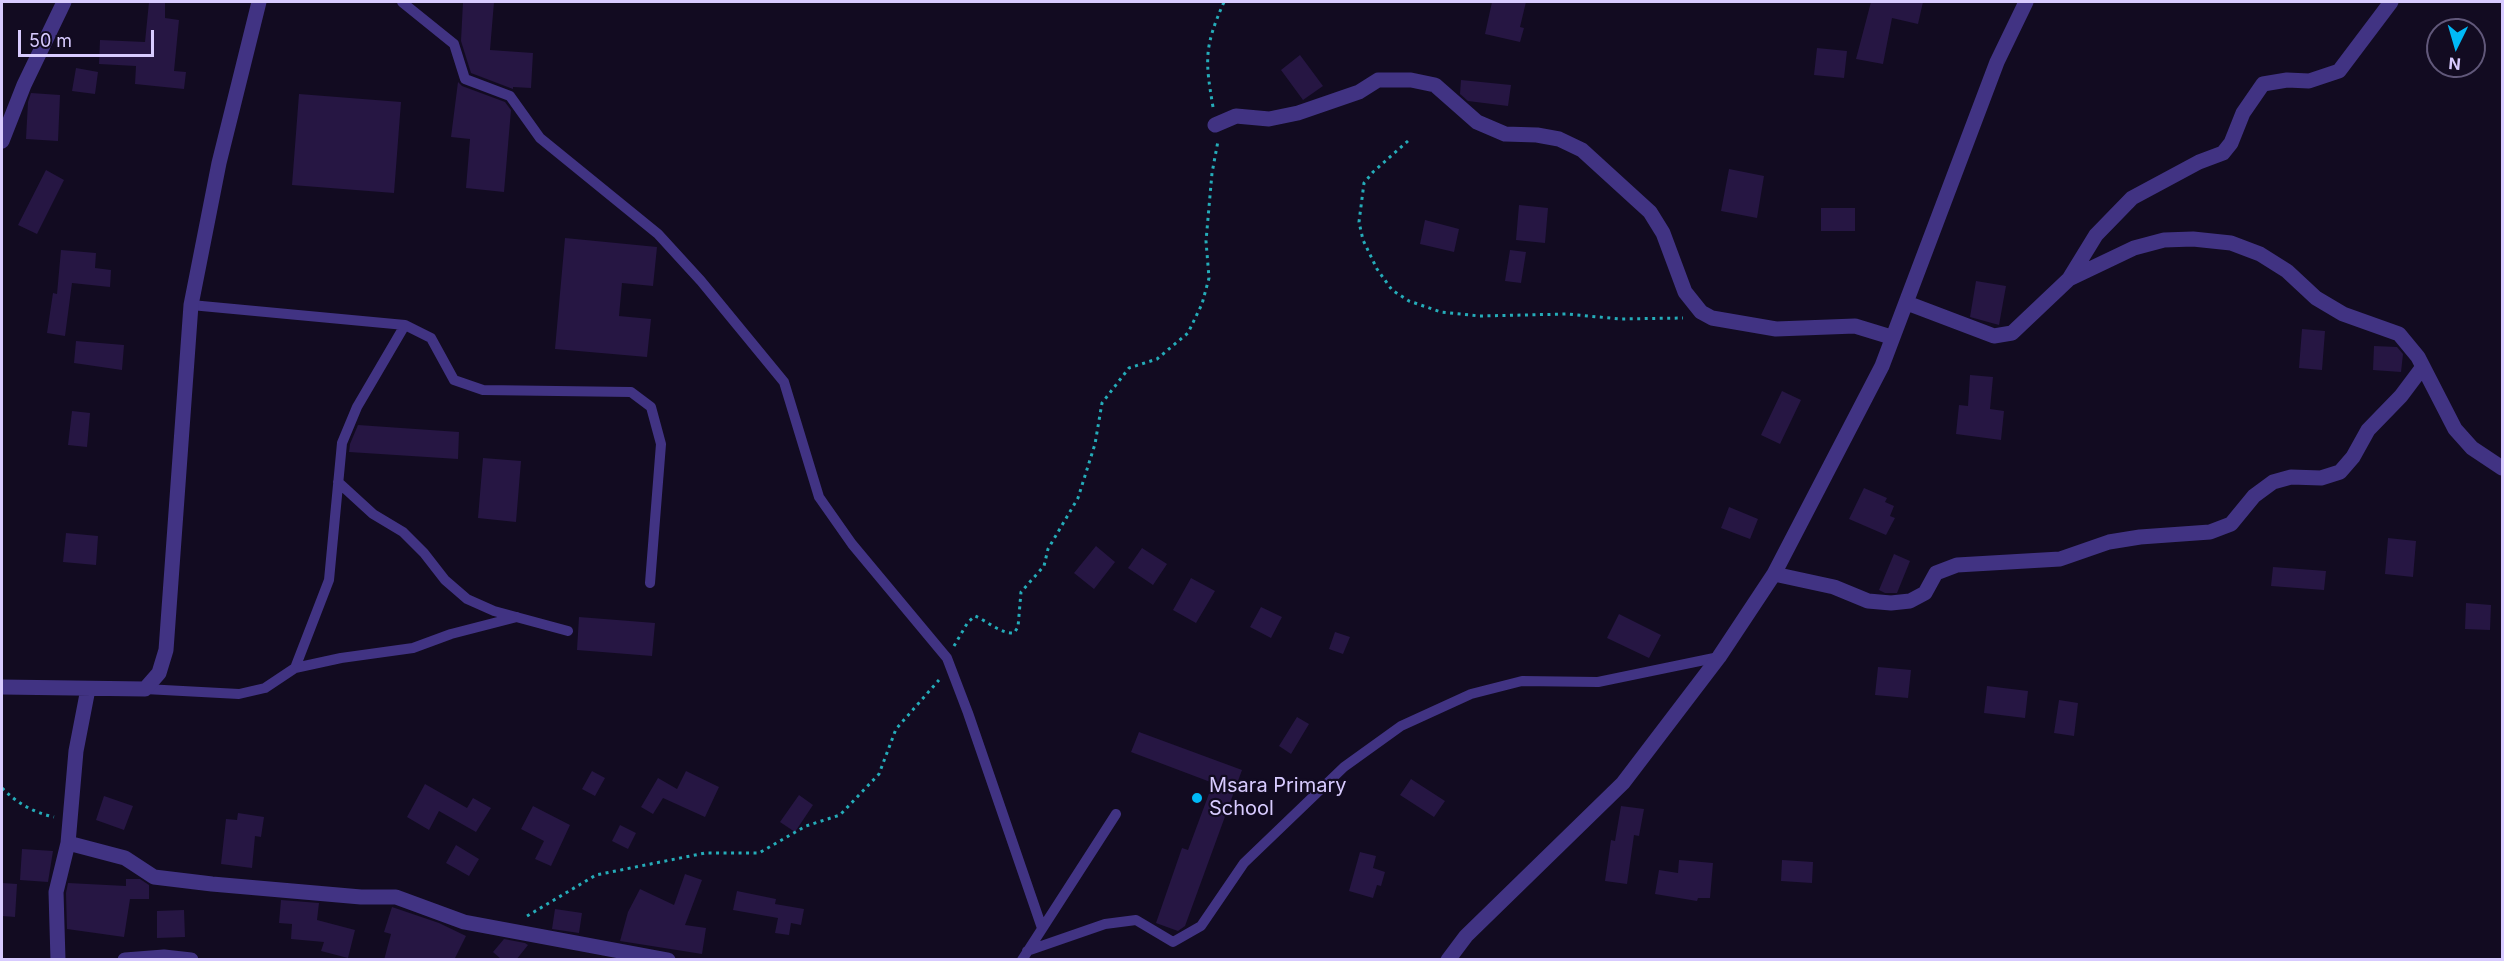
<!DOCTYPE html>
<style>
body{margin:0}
#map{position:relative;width:2504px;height:961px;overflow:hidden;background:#120b21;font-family:Inter,sans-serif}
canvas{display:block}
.frame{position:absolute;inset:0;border:3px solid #d8cbff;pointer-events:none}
.north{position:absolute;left:2426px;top:18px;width:60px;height:60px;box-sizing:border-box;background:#120b21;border:2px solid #61587a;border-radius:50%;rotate:185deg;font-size:16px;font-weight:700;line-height:24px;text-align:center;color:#d8cbff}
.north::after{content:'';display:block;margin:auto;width:21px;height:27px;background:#00b9f6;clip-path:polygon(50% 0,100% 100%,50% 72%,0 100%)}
.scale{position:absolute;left:18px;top:30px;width:136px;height:27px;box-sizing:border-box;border:3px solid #d8cbff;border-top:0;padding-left:8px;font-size:18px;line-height:21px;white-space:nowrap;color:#d8cbff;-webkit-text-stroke:4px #120b21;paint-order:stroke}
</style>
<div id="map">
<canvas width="2504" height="961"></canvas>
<div class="frame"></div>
<div class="north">N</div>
<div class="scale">50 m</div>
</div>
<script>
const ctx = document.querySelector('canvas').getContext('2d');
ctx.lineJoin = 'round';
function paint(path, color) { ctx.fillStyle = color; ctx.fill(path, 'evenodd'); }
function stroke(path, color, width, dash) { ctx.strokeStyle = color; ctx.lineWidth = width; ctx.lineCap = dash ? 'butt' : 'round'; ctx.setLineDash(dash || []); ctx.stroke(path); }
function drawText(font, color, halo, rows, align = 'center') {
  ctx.font = font + ' Inter,sans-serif'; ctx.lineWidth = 4.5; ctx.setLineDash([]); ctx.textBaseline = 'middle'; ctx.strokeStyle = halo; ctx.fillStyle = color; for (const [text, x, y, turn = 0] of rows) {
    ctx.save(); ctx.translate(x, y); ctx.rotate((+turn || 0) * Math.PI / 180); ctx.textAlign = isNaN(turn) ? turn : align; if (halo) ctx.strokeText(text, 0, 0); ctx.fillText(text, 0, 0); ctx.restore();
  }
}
paint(new Path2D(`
 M149,2H165V18L179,20L174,71L186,72L184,89L135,84L136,66L99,64L100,40L145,42Z
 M463,2H494L490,50L533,53L531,88L513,87V89L471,73L461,41Z
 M1492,2H1526L1520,27L1524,28L1520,42L1485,34Z
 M1871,2H1923L1918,24L1892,18L1883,64L1856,59Z
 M1817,48L1847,51L1844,78L1814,75Z
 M1300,55L1323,86L1303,100L1281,70Z
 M76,68L98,72L95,94L72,91Z
 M1461,80L1511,85L1508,106L1468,101L1460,94Z
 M458,82L462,86L505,102L511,110L504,192L466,188L470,139L451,137Z
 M31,93L60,95L58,141L26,139L28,102Z
 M299,94L401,102L394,193L292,185Z
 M1729,169L1764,176L1757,218L1721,211Z
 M46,170L64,180L37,234L18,225Z
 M1519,205L1548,208L1545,243L1516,240Z
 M1821,208H1855V231H1821Z
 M1425,220L1459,229L1454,252L1420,244Z
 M565,238L657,247L653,286L622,283L619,316L651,319L647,357L555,349Z
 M61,250L96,253L95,268L111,270L110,287L72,283L65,336L47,333L53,293L57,294Z
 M1510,250L1526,252L1521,283L1505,281Z
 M1976,281L2006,286L1999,325L1970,317Z
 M2302,329L2325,331L2322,370L2299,368Z
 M76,341L124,345L122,370L74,363Z
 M2374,346L2397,347L2403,354L2401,372L2373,370Z
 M1970,375L1993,377L1990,409L2004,411L2001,440L1956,434L1959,405L1968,406Z
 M1782,391L1801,400L1780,444L1761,435Z
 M72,411L90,413L87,447L68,445Z
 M358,425L459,432L458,459L349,452L350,444Z
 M483,458L521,461L516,522L478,518Z
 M1864,488L1887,498L1885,502L1894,506L1890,516L1895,518L1886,535L1849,519Z
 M1729,507L1758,519L1750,539L1721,528Z
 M66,533L98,536L96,565L63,562Z
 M2388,538L2416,541L2413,577L2385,574Z
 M1096,546L1115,562L1094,589L1074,573Z
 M1142,548L1167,564L1153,585L1128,568Z
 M1894,554L1910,561L1897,593H1885L1879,590Z
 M2273,567L2326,571L2324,590L2271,586Z
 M1191,578L1215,591L1196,623L1173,610Z
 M2466,603L2491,605L2490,630L2465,629Z
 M1261,607L1282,617L1271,638L1250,627Z
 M1619,614L1661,635L1649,658L1607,638Z
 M579,617L655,623L652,656L577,650Z
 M1335,632L1350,637L1343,654L1329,649Z
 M1878,667L1911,670L1908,698L1875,695Z
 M1987,686L2028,691L2025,718L1984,713Z
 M2059,700L2078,703L2074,736L2054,733Z
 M1297,717L1309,724L1291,754L1279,746Z
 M1139,732L1242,770L1185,926L1178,931L1156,923L1182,848L1188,850L1213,783L1131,752Z
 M592,771L605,778L595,796L582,789Z
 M686,771L719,787L705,817L663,798L653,814L641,807L658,778L677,789Z
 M1411,779L1445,801L1434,817L1400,795Z
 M425,784L467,808L473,798L491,808L476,832L439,811L429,830L407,817Z
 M799,795L813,805L795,832L780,822Z
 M104,796L133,806L124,830L96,820Z
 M533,806L570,825L551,866L535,859L544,841L521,829Z
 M1621,806L1644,809L1639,836L1634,835L1627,884L1605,881L1611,840L1615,841Z
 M238,813L264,817L261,837L255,836L252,868L221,864L226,819L237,820Z
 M620,825L636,833L628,849L612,841Z
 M456,845L479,859L469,876L446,863Z
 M22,849L53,851L48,882L20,880Z
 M1360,852L1376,856L1373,868L1385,872L1381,886L1377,885L1373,898L1349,891Z
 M1679,860L1713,863L1710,898H1698L1697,901L1655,894L1659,870L1678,873Z
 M1782,860L1813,862L1812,883L1781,881Z
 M685,874L702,880L685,925L706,928L702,954L620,941L628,912L640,889L674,905Z
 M126,879H140L149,885V899H130L124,937L67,929L66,893L68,883L126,886Z
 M2,883L17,884L15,917L2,916Z
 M737,891L776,899L775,904L804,909L801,925L791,923L789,935L775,933L778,918L733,910Z
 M281,900L319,903L317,920L355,930L348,958L321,951L324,942L291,939L292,924L279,923Z
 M392,907L439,923L466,936L454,960H384L391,934L384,932Z
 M555,909L582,913L579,933L552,929Z
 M184,910L185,937L157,938V911Z
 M504,939L525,943L528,945L516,960H502L493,952Z`), '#261643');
stroke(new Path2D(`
 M1213,107C1205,60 1204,47 1224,2
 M1408,141L1373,172L1364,183L1359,222L1363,240L1377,269L1392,290L1409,301L1441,312L1479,316L1567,314L1620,319L1683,318
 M954,646L968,622L975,616C987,621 1001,634 1014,633L1018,627L1021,592L1044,566L1048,549L1078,498L1095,444L1102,403L1129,368L1157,359L1188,333L1202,304L1209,278L1206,241L1212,173L1218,141
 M2,788C17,803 32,812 54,817
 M527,916L596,875L705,853H759L806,826L840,815L879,774L896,729L939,680`), '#25acb9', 3, [3, 4.5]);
stroke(new Path2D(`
 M402,2L454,44L465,79L510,96L540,138L658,234L701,281L784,382L819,497L852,544L947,658L968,713L1042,928
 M191,305L405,325L431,338L454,380L483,390L631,392L651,407L661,444L650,583
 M338,482L373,514L403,532L424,553L445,580L467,599L494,611L568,631
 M295,668L341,658L413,648L451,634L517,617
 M145,689L239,694L265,688L295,668L329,580L342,443L357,407L405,325
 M1027,951L1105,924L1136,920L1173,942L1201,926L1244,863L1344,767L1401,726L1471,694L1522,681L1598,682L1719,657
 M1022,960L1116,814`), '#413383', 10);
stroke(new Path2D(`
 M1215,125L1236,116L1269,119L1298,113L1359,92L1378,80H1411L1435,85L1477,122L1505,134L1537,135L1559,139L1582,150L1650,212L1663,233L1685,292L1701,312L1712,318L1776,329L1855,326L1891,337
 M2,141L24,85L64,2
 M2069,279L2134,248L2164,240L2193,239L2231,243L2260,254L2287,271L2316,298L2343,314L2399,334L2418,357L2455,429L2472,448L2502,468
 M1907,303L1994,336L2012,333L2069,279L2096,235L2132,198L2199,162L2223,153L2231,143L2243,113L2263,84L2287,80L2309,81L2339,71L2391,2
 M1774,574L1834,587L1868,601L1891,603L1910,601L1925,593L1936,573L1957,565L2060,559L2109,542L2140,537L2210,532L2231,524L2254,496L2273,482L2291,477L2321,478L2340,472L2353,457L2368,430L2401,396L2422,368
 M2,687L145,689L159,673L166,650L191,305L219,163L259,2
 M68,843L125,858L154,877L212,884L361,897H396L464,922L668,960
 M58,960L56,892L68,843L76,751L88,689
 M125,960L164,957L191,960
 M1448,960L1466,936L1623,783L1719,657L1774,574L1882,366L1997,62L2026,2`), '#413383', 15);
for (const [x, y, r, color] of [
 [1197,798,6,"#00b9f6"]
]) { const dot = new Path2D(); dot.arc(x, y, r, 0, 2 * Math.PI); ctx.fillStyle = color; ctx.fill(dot); stroke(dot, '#120b21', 2); }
drawText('20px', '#d8cbff', '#120b21', [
 ["Msara Primary",1209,786],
 ["School",1209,809]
], 'left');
</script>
